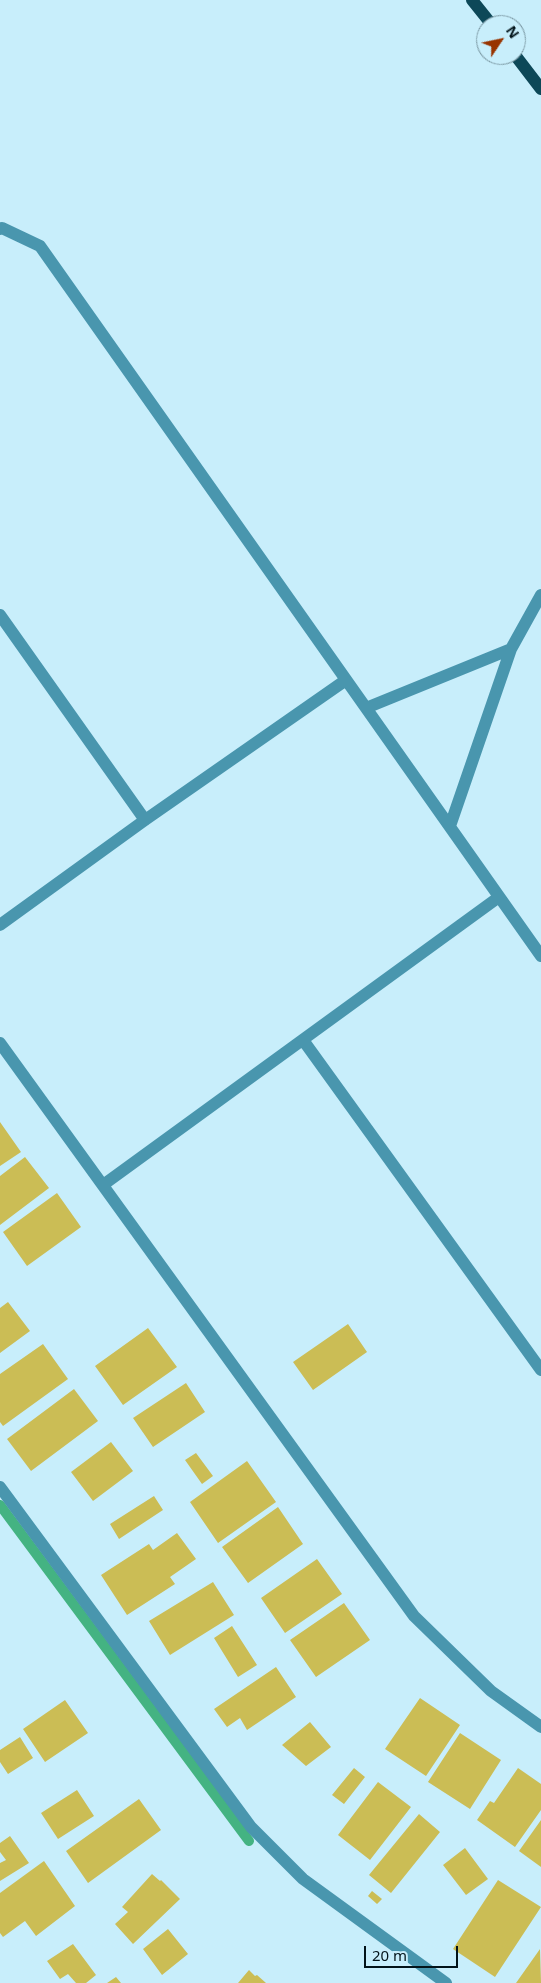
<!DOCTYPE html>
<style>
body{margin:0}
#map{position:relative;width:541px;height:1983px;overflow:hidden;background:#c8eefb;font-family:"Noto Sans",sans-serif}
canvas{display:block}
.north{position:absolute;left:476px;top:15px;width:50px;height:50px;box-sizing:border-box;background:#c8eefb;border:1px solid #7996a1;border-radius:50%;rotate:56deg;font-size:14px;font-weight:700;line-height:20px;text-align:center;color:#021319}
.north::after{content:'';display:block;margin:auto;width:18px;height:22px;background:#983400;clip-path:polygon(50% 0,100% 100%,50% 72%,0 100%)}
.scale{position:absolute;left:364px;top:1946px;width:94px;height:22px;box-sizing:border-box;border:2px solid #021319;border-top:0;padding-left:6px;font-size:15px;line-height:18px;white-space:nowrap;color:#021319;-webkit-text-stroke:4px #c8eefb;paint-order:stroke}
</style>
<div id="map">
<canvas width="541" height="1983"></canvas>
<div class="north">N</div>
<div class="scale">20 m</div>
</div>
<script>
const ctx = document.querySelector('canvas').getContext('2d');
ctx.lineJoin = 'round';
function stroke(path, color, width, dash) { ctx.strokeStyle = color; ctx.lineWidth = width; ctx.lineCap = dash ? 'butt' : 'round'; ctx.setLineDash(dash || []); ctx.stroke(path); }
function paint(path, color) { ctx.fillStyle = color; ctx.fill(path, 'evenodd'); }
stroke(new Path2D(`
 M0,1505L249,1841`), '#44b382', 10);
paint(new Path2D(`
 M0,1122L21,1152L0,1166Z
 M25,1157L49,1188L0,1225V1176Z
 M57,1193L81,1227L27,1266L3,1232Z
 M8,1302L30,1331L0,1353V1308Z
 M348,1324L367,1352L313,1390L293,1362Z
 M148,1328L177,1367L123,1405L95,1366Z
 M43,1344L68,1379L3,1426L0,1422V1374Z
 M186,1383L205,1412L153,1447L133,1418Z
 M74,1389L98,1421L31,1471L7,1439Z
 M111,1442L133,1471L93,1501L71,1472Z
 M196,1453L213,1476L202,1484L185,1460Z
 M247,1461L276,1502L218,1543L190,1502Z
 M154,1496L163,1510L119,1539L110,1524Z
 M278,1507L303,1544L248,1583L222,1547Z
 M177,1533L196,1559L170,1577L175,1584L127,1615L101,1575L149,1544L153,1550Z
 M317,1559L342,1594L285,1633L261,1598Z
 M213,1582L234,1615L170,1655L149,1621Z
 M344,1603L370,1640L316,1677L290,1640Z
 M232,1626L257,1665L238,1677L214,1638Z
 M276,1667L296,1697L247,1730L240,1718L227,1727L214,1709Z
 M420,1698L460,1725L426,1776L385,1749Z
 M65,1700L88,1733L45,1762L23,1729Z
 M310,1722L331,1747L306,1766L282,1745Z
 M460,1733L501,1760L470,1809L428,1782Z
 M20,1737L33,1758L8,1774L0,1762V1750Z
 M354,1768L365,1777L344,1804L332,1795Z
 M518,1768L541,1784V1810L515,1847L477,1820L490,1801L494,1803Z
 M378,1782L411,1807L370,1860L338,1835Z
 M77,1790L94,1816L58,1839L41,1813Z
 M139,1799L161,1830L88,1883L66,1851Z
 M419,1814L440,1832L391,1893L369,1875Z
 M541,1820V1867L519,1851Z
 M10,1836L29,1863L0,1881V1863L6,1860L0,1852V1843Z
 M465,1848L488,1879L466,1895L443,1865Z
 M44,1861L75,1906L36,1936L25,1921L3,1937L0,1933V1893Z
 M152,1874L160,1881L161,1880L180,1899L133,1944L115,1924L128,1912L122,1907Z
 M498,1880L541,1907L495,1977L453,1949Z
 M372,1891L382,1899L377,1904L368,1896Z
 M168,1929L188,1954L162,1975L143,1949Z
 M73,1944L96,1975L86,1983H76L68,1974L60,1979L47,1961Z
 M540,1949L541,1983H516Z
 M249,1970L255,1976L257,1975L266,1983H238Z
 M116,1977L121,1983H107Z`), '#cbbd55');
stroke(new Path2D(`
 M0,229L2,228L40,246L541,956
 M0,615L145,820
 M366,708L511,649
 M450,826L511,649L541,595
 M0,925L145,820L346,680
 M303,1040L541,1370
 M0,1043L414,1616L491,1691L541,1727
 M103,1185L499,897
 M0,1487L251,1827L303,1879L446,1983`), '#4996ae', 12);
stroke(new Path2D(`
 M472,0L492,25
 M515,55L541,89`), '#0d4858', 12);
</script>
